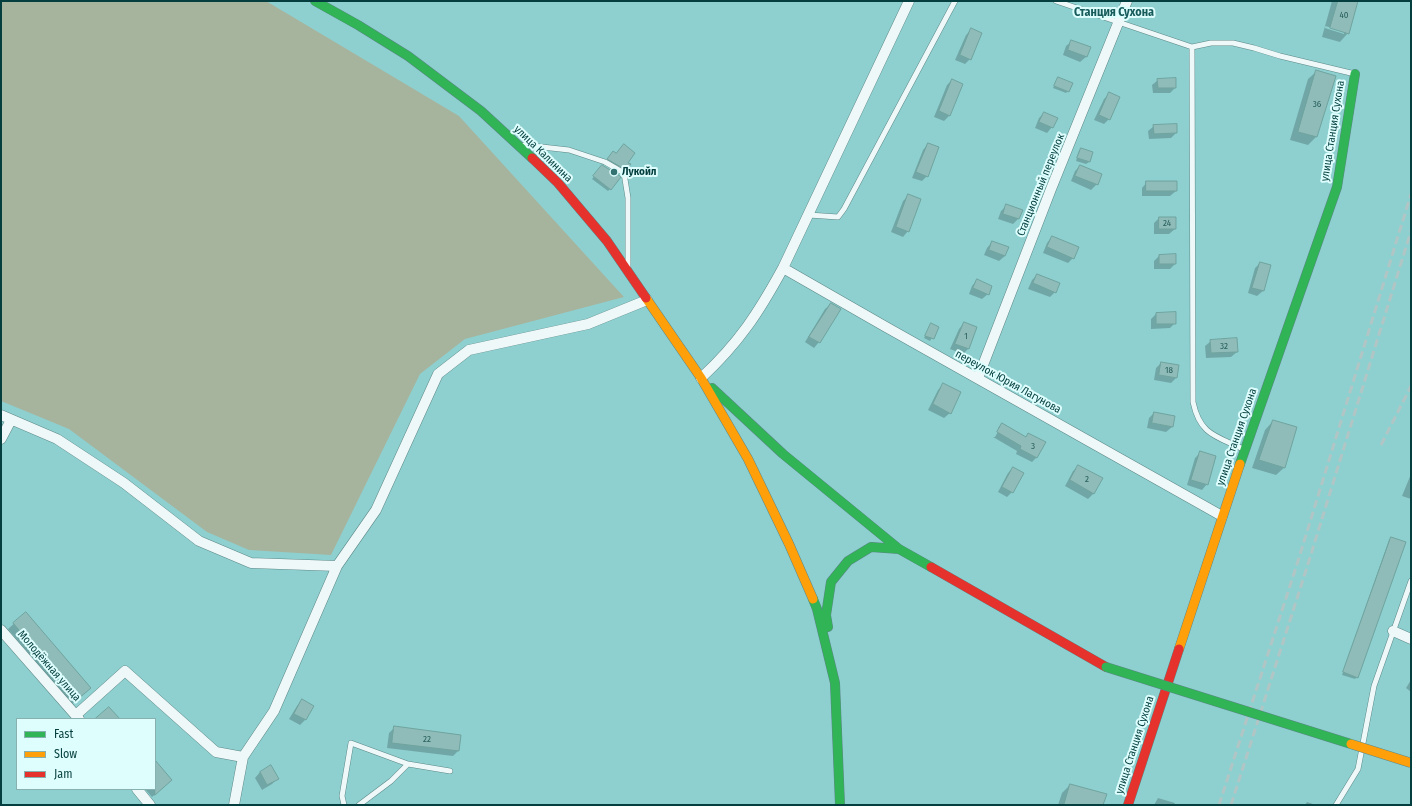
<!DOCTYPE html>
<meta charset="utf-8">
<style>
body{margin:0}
#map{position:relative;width:1412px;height:806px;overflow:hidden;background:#8ed0d0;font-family:"Fira Sans Condensed",sans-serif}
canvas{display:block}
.frame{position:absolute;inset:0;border:2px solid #043e3e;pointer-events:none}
.legend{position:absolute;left:16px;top:718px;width:140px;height:72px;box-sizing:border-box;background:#defdfd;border:1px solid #87b1b1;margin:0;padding:5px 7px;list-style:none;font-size:12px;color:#043e3e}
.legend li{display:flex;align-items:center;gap:8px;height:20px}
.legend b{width:20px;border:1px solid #87b1b1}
</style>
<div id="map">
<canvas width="1412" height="806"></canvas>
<div class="frame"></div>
<ul class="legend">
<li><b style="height:5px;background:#30b455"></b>Fast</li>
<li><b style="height:5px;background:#ff9f0a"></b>Slow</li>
<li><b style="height:5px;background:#e5322d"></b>Jam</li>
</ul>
</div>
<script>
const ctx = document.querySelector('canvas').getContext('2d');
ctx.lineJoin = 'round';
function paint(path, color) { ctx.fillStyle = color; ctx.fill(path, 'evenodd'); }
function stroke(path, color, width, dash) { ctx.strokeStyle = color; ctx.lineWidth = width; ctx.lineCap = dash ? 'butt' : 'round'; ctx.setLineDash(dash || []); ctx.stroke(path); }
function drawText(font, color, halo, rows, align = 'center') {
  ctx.font = font + ' "Fira Sans Condensed",sans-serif'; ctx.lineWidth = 4; ctx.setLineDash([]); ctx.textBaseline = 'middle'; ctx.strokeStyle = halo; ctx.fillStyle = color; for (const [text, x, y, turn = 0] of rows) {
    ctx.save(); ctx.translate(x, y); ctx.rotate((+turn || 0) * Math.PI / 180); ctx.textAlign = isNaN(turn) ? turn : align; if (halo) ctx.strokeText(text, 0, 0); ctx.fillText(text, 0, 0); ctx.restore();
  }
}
paint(new Path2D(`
 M1,1H266L459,116L624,297L465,339L420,374L331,555L249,550L207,532L69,429L1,401Z`), '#a6b49e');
paint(new Path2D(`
 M1332,1H1357L1348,33L1340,42L1322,37ZM1325,26L1344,31V34L1325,28Z
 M971,30L970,59L965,64L955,60L966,35Z
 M1072,41L1089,48L1086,57L1080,62L1063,55L1066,46Z
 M1317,71L1334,76L1316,137L1308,145L1290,140L1308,79Z
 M1058,78L1068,91L1066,93L1053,88Z
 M952,80L949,116L944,121L934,117L947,85Z
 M1158,80L1175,88L1170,93H1153L1152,85Z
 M1109,94V119L1104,124L1094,120L1104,99Z
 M1044,113L1052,127L1047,133L1035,128L1039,118Z
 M1154,126L1176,133L1171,138L1149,139L1148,131Z
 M928,144L927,176L922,181L912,178L923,150Z
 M1081,149L1092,152L1089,162L1086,164L1076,161L1079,151Z
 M611,155L626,163V169L623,172L605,162Z
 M1080,166L1097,184L1091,190L1071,181L1075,171Z
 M600,169L610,189L608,191L592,179Z
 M1147,182L1176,191L1170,196H1142V188Z
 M908,196V231L903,237L891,232L903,201Z
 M1007,205L1021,210L1018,219L1013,224L998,219L1001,211Z
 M1159,218L1175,229L1169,234H1154V223Z
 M1052,237L1073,258L1068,263L1043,253L1047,243Z
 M992,242L1005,256L999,261L984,255L987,248Z
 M1159,256L1175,264L1170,269H1154V261Z
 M1260,263L1263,291L1257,296L1248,293L1255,268Z
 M1037,275L1055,292L1050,297L1028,289L1032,280Z
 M977,280L988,294L982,299L969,294L972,286Z
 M831,304L819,342L814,348L805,342L825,309Z
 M1156,314L1175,323L1170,328L1151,329V319Z
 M964,323L976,328L968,349L963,354L950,349L959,329Z
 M931,325L938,328L930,341L924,338Z
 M1211,341L1237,352L1231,357L1206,358L1205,346Z
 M1161,363L1176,378L1171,383L1154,380L1156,368Z
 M944,384L950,413L944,418L928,410L938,390Z
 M1154,413L1172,427L1166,432L1147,428L1149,418Z
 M1273,421L1285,467L1276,475L1252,468L1265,430Z
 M1002,424L1025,438L1029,434L1045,443L1036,458L1032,462L1016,454L1017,451L993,437H995L1000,428H998Z
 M1200,453L1207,484L1202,490L1187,485L1195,458Z
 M1079,466L1094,493L1088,499L1065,486L1073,471Z
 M1013,468L1012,492L1007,497L998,492L1008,473Z
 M1411,474V499L1402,496Z
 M1391,538L1357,677L1355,679L1342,675L1389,540Z
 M26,613L85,693L72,704L8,629Z
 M1411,680V692L1406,688Z
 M302,700L312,706L305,720L300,725L289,719L297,706Z
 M395,727L460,735L458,751L453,756L387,748L389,733Z
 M155,762L171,780L152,797L145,789H155Z
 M260,772L277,779L272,784L262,790L255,778Z
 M1070,785L1102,805H1058L1062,793Z
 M1158,798L1175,803L1174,805H1154Z
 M1307,802L1316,805H1305Z`), '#0003');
const building = new Path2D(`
 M1338,1H1358L1349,34L1330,28Z
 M971,28L982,33L971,60L960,55Z
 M1071,40L1091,47L1087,57L1068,50Z
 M1316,70L1336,76L1317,137L1298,132Z
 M1058,77L1073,83L1069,92L1054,86Z
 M1176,78V88H1158L1157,79Z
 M952,79L963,84L950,116L939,111Z
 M1109,92L1120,97L1110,120L1099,115Z
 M1044,112L1058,118L1053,128L1039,122Z
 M1177,124V133L1154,134L1153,125Z
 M928,143L939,147L928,177L916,172Z
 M624,144L635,153L628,163L631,164L626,170L607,159L613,151L616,153Z
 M1081,148L1093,152L1090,162L1077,158Z
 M602,165L620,176L621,177L611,190L593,176Z
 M1080,165L1102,174L1098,185L1075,176Z
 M1146,181H1177V191H1146Z
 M908,194L921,199L909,232L896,227Z
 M1006,204L1023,210L1019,219L1003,214Z
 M1159,217H1176V229H1159Z
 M1052,236L1079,247L1074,259L1047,247Z
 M992,241L1009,247L1005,256L989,250Z
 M1176,254V264H1159V255Z
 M1260,262L1271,265L1264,291L1252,288Z
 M1037,274L1060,283L1056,293L1033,283Z
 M977,279L992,286L989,295L973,288Z
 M831,303L841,309L820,343L809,337Z
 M1176,312V324H1156V313Z
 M964,322L977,327L969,349L955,344Z
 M931,323L939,327L934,339L925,336Z
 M1237,338L1238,352L1211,353L1210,340Z
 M1161,362L1179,365L1177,378L1159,375Z
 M943,383L961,392L951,414L933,404Z
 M1154,412L1175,416L1173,427L1152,423Z
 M1273,420L1297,427L1285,468L1259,460Z
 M1002,423L1026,437L1028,433L1046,442L1037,458L1020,449L1021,446L997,432Z
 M1200,451L1216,456L1208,485L1191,480Z
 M1078,465L1103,478L1094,494L1070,480Z
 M1013,467L1024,473L1013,493L1002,487Z
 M1391,537L1406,542L1358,678L1343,672Z
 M26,612L91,688L78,699L13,623Z
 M302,699L314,706L306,720L294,714Z
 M109,707L120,719H95Z
 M394,726L461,735L459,751L392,743Z
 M155,760L172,780L155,795Z
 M271,765L279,779L267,785L260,772Z
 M1070,784L1107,794L1103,805H1064Z`);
paint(building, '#8fbcb8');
stroke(building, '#6fa39e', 1);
const lane = new Path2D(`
 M1056,1L1192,47L1193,402C1200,435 1216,436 1243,449
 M1192,47L1211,43H1233L1254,48L1280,56L1355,74
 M524,145L569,150L605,162L624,173L628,198V266
 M809,215L838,217L844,209L955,1
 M344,805L342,796L351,743L408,764
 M359,805L391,781L408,764L450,771
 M1336,805L1358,769L1374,686L1411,581`);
const street = new Path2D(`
 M783,268L886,327L1222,516
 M701,378C739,343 759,312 783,268L909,1
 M978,378L1051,189L1127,1
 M1,415L57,439L124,483L199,541L251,563L337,566
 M1,439L11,420
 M1,630L79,719
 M1393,631L1411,639
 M76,715L125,671L216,752L243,757
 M137,789L150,805
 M234,805L243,757L274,711L337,566L376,510L438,374L469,350L588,324L647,300`);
const fast = new Path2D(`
 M315,1L358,25L408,56L481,111L532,158
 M712,388L783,454L899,549L931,567
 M1240,464L1337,187L1355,74
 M813,599L817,609L835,683L840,805
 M828,627L826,615L831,582L848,561L871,547L899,549`);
const slow = new Path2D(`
 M646,298L701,378L748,459L789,544L813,599
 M1179,649L1240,464`);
const jam = new Path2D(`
 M532,158L558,183L607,241L646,298
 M931,567L1106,667
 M1128,805L1179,649`);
stroke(lane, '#5c8787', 6);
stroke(street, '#5c8787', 11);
stroke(fast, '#5c8787', 10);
stroke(slow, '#5c8787', 10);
stroke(jam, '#5c8787', 10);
stroke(lane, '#eef8f8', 5);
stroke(street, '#eef8f8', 10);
stroke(fast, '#30b455', 9);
stroke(slow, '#ff9f0a', 9);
stroke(jam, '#e5322d', 9);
stroke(new Path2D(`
 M1381,445L1411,386
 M1219,805L1298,561L1411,194
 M1231,805L1308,564L1411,231`), '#b1c5c5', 3, [8, 4]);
const fastBridge = new Path2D(`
 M1106,667L1351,744`);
const slowBridge = new Path2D(`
 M1351,744L1411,763`);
stroke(fastBridge, '#5c8787', 10, []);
stroke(slowBridge, '#5c8787', 10, []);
stroke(fastBridge, '#30b455', 9);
stroke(slowBridge, '#ff9f0a', 9);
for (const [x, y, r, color] of [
 [614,172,4,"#347171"]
]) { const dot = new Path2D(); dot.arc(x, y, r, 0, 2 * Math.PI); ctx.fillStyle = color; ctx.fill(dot); stroke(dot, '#defdfd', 1.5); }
drawText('9px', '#275e5c', null, [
 ["40",1344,15],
 ["36",1317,104],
 ["24",1167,223],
 ["1",966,336],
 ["32",1224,346],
 ["18",1169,370],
 ["3",1033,446],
 ["2",1087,479],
 ["22",427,739]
]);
drawText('11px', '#043e3e', '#defdfd', [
 ["улица Станция Сухона",1333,131,-81],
 ["улица Калинина",543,154,44],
 ["Станционный переулок",1041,185,-68],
 ["переулок Юрия Лагунова",1008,382,29],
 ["улица Станция Сухона",1237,437,-71],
 ["Молодёжная улица",49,666,49],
 ["улица Станция Сухона",1135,745,-72]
]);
drawText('bold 11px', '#043e3e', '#defdfd', [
 ["Лукойл",622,172]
], 'left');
drawText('bold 12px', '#175b5b', '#defdfd', [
 ["Станция Сухона",1114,13]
]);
</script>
